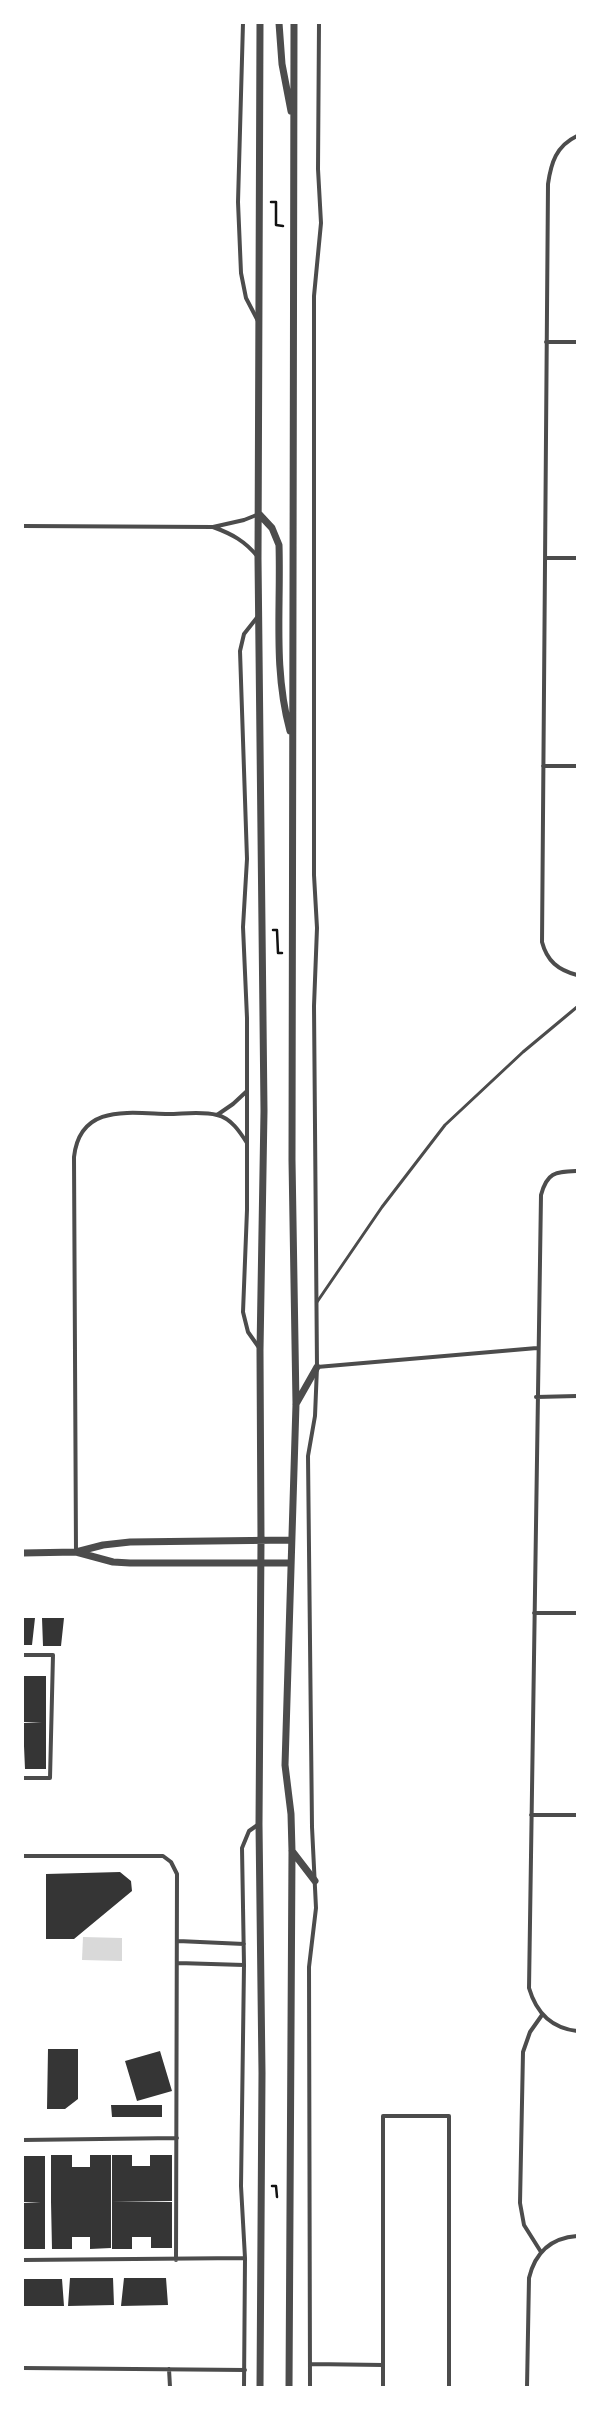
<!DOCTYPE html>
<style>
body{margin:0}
#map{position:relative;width:600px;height:2410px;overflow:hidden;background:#fff;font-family:Rubik,sans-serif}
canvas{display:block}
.frame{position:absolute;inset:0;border:24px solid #fff;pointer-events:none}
</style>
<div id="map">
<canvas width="600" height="2410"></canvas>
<div class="frame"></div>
</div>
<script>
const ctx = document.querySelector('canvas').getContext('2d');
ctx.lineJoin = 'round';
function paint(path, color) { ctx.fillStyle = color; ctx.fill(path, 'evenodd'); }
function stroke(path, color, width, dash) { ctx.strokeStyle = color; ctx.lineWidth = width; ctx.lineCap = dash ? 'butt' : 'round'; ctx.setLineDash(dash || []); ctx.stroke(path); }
paint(new Path2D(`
 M83,1937L122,1938V1961L82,1960Z`), '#d9d9d9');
paint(new Path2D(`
 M23,1618H35L32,1645H23Z
 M42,1618H64L61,1646H43Z
 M24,1676H46V1769H25L23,1723L42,1722H23Z
 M120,1872L131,1881L132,1891L74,1939H46V1874Z
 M48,2049H78V2099L65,2109H47Z
 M160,2051L172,2091L137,2101L125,2061Z
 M111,2105H162V2117H112Z
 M51,2155H72V2167H90V2155H111V2248L90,2249V2237H72V2249H52L51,2202H107H51Z
 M112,2155H132V2166H150V2155H172V2201L112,2202Z
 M24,2156H45V2249H24L23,2203L41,2202H23Z
 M112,2202H172V2248H151V2237H132V2249H112Z
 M70,2278H113L114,2305L68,2306Z
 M124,2278H166L168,2305L121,2306Z
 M23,2279H62L64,2306H23Z`), '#353535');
stroke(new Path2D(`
 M271,202H276V225L283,226
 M273,930H277L278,953H282
 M272,2186H276L277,2197`), '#111', 2.5);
stroke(new Path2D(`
 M317,1302L382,1207L445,1125L523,1052L577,1007`), '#4c4c4c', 3);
stroke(new Path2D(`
 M243,23L238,202L241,273L246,298L258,321
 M577,136C556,146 551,163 548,184L542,942C547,961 558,970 577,975
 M546,342H577
 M23,526L213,527L244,520L259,514
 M213,527C232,534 245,541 258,557
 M545,558H577
 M259,615L244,634L240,651L247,859L243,927L247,1018V1210L243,1312L248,1332L260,1349
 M543,766H577
 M217,1115L233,1104L247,1091
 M577,1171C555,1172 547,1172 541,1195L529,1988C536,2012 551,2028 577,2031
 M317,1367L537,1348
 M536,1397L577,1396
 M76,1552L74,1157C80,1104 128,1113 168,1114C183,1114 202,1111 217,1115C231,1118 240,1132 247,1143
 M534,1613H577
 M23,1655H53L50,1778H23
 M531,1815H577
 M23,1856H163L171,1862L177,1874L176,2260
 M178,1941L244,1944
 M178,1963L244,1965
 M23,2140L177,2138
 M541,2252L524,2225L520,2203L523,2052L530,2032L542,2015
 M23,2260L245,2258
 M311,2364L383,2365
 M23,2368L245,2370
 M169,2369L170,2387
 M244,2387L245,2258L241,2186L244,1965L242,1848L249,1831L259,1824
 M310,2387L309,1967L316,1908L312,1827L308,1456L315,1416L317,1367L314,1006L317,928L314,875V296L321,223L318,169L319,23
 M383,2387V2116H449V2387
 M527,2387L529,2278C535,2253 551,2238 577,2236`), '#4c4c4c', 4);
stroke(new Path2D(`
 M260,23L258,558L264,1111L260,1350L261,1541L259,1824L262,2073L260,2387
 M279,23L282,64L291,111
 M259,514L272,528L279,545C281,608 273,669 290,731
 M296,1404L317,1367
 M76,1552L113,1562L130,1563H291
 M23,1553L76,1552L103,1545L130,1542L291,1540
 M292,1851L315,1881
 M289,2387L292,1851L291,1814L285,1765L296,1404L292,1160L294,23`), '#4c4c4c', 7);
</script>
